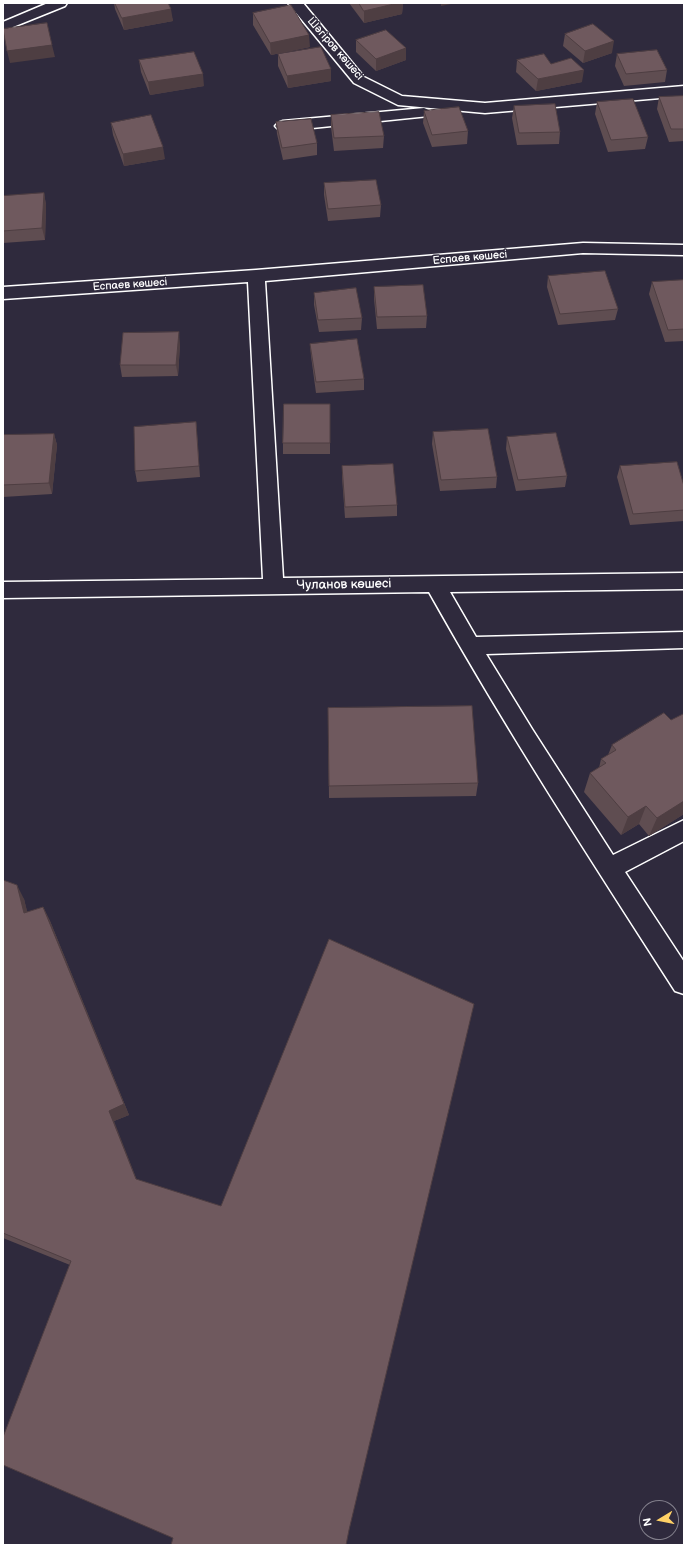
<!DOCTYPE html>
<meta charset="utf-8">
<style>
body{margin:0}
#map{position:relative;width:687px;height:1548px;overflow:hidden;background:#2f2a3d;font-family:"Balsamiq Sans",sans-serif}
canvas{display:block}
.frame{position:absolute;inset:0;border:4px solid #fff;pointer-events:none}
.north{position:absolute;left:639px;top:1500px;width:40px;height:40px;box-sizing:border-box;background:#2f2a3d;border:1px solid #827f8b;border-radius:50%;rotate:260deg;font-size:11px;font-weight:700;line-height:16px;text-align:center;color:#fff}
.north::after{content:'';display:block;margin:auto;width:14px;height:18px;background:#ffd166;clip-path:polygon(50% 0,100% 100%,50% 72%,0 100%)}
</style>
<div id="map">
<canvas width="687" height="1548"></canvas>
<div class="frame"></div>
<div class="north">N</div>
</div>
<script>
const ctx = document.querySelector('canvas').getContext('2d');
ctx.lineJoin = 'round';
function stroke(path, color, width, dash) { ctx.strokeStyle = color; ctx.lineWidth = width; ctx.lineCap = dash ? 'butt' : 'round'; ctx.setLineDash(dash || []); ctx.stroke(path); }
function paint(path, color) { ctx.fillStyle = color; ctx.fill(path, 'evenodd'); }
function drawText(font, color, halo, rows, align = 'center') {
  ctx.font = font + ' "Balsamiq Sans",sans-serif'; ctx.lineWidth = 3; ctx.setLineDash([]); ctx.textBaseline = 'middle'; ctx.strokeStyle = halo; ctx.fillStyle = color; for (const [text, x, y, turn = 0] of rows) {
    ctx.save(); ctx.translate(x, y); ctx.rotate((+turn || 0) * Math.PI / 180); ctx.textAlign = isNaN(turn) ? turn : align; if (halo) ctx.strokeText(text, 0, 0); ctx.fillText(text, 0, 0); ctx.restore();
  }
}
const minor = new Path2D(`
 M48,3H67L65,6L3,31V22Z
 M288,3H303L364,77L402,96L485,103L684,86V96L485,113L398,105L354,83Z
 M424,108L429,110L432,113L429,116L283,131L278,129L275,126L278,123L283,121Z
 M583,243L684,245V255L583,253L265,281L283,578L684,573V589L450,592L476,637L684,632V648L486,654L532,729L613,855L684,820V841L625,872L684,962V994L675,991C591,860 505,728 429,592L3,598V582L263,579L248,282L3,299V287L256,270Z`);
stroke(minor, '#fff', 3);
paint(minor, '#2f2a3d');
paint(new Path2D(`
 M114,3H168L173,21L124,30L115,9Z
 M349,3H403L402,14L364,23Z
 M253,13L310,47L271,55L253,25Z
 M565,34L612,53L583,63L563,46Z
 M356,40L406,60L376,71L356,52Z
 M278,54L331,81L288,88L278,66Z
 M617,54L667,70L665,82L624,86L615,66Z
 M139,60L204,86L150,95L141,72Z
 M517,60L551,64L582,82L536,91L516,72Z
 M684,96V141L669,142L657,109L659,97Z
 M597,102L648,137L645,149L608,152L595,114Z
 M514,106L560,132L559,144L517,145L512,118Z
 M424,111L468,131L467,144L432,147L423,123Z
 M331,115L384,136L383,148L334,151L331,127Z
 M276,122L317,143V155L283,160L277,134Z
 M111,123L165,159L124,166L113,135Z
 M324,183L381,205L380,217L328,221L324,195Z
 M44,193L46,205L45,240L3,243V196Z
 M548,276L618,309L615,320L558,325L547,287Z
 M684,280V341L665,342L649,294L652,282Z
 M374,287L427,316L426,328L377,329L374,299Z
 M314,293L362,318L361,330L319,332L314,305Z
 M180,344L178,376L122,377L120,365Z
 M310,344L364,379V390L316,393L311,356Z
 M330,404V454H283V443Z
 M196,422L197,434L200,477L137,482L135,471Z
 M433,432L497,477L496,488L440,491L432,444Z
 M54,434L57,445L52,494L3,497V435Z
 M507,437L567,476L565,487L516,491L506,449Z
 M342,466L397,505V516L345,518L342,477Z
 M620,466L684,486V521L630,525L617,477Z
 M328,708L478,783L476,796L329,798Z
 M671,720L684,814L649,836L639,824L621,835L584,792L590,773L599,768L601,759L608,755L612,745Z
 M3,880L24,899L27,912L43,907L50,921L129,1115L114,1121L173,1538L70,1265L3,1238Z`), '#5f4d51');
paint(new Path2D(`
 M398,3H403L402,14L364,23V11Z
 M441,3H456L441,6Z
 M171,9L173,21L124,30L122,18Z
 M309,35L310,47L271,55L270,43Z
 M614,41L612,53L583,63L585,51Z
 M52,45L55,57L10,63L7,51Z
 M406,48V60L376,71V59Z
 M331,69V81L288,88L287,76Z
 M584,70L582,82L536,91L538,79Z
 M203,74L204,86L150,95L148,82Z
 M163,147L165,159L124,166L123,154Z
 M44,193L46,205L45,240L42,228Z
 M179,332L180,344L178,376L176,365Z
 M54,434L57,445L52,494L49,483Z
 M684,801V814L649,836L657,818Z
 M646,806L639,824L621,835L628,817Z
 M17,885L24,899L31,926L24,913Z
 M43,907L50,921L129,1115L114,1121L140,1188L136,1179L109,1111Z`), '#4e3e42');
const building = new Path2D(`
 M115,3H168L171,9L122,18Z
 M359,3H398L364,11Z
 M291,5L309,35L270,43L253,13Z
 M47,23L52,45L7,51L3,29Z
 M593,24L614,41L585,51L565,34Z
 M386,30L406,48L376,59L356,40Z
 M321,47L331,69L287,76L278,54Z
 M657,50L667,70L626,74L617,54Z
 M194,52L203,74L148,82L139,60Z
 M544,54L551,64L571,58L584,70L538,79L517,60Z
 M684,96V129H671L659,97Z
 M633,99L648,137L611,140L597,102Z
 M555,104L560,132L519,133L514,106Z
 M459,107L468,131L432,135L424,111Z
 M379,112L384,136L334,138L331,115Z
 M151,115L163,147L123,154L111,123Z
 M311,119L317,143L282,148L276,122Z
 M376,180L381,205L328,209L324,183Z
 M44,193L42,228L3,231V196Z
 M605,271L618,309L560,314L548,276Z
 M684,280V329L668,330L652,282Z
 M423,285L427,316L377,317L374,287Z
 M356,288L362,318L318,320L314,293Z
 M179,332L176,365H120L123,333Z
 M357,339L364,379L316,382L310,344Z
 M284,404H330V443H283Z
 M196,422L199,466L135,471L134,427Z
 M488,429L497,477L441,480L433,432Z
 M556,433L567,476L518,480L507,437Z
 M54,434L49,483L3,485V435Z
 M677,462L684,486V510L633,514L620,466Z
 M393,464L397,505L345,507L342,466Z
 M472,706L478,783L329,786L328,708Z
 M664,713L671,720L683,714L684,715V801L657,818L646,806L628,817L590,773L606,763L601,759L616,750L612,745Z
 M3,880L17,885L24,913L43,907L124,1104L109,1111L136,1179L221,1206L329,939L474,1004L349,1530L346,1545H171L173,1538L3,1465V1437L71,1261L3,1233Z`);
paint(building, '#6f595e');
stroke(building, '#4e3e42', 1);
drawText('11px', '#fff', '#2f2a3d', [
 ["Шәгіров көшесі",335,49,49],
 ["Еспаев көшесі",470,258,-5],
 ["Еспаев көшесі",130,285,-4]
]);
drawText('13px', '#fff', '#2f2a3d', [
 ["Чуланов көшесі",344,585,-1]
]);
</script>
